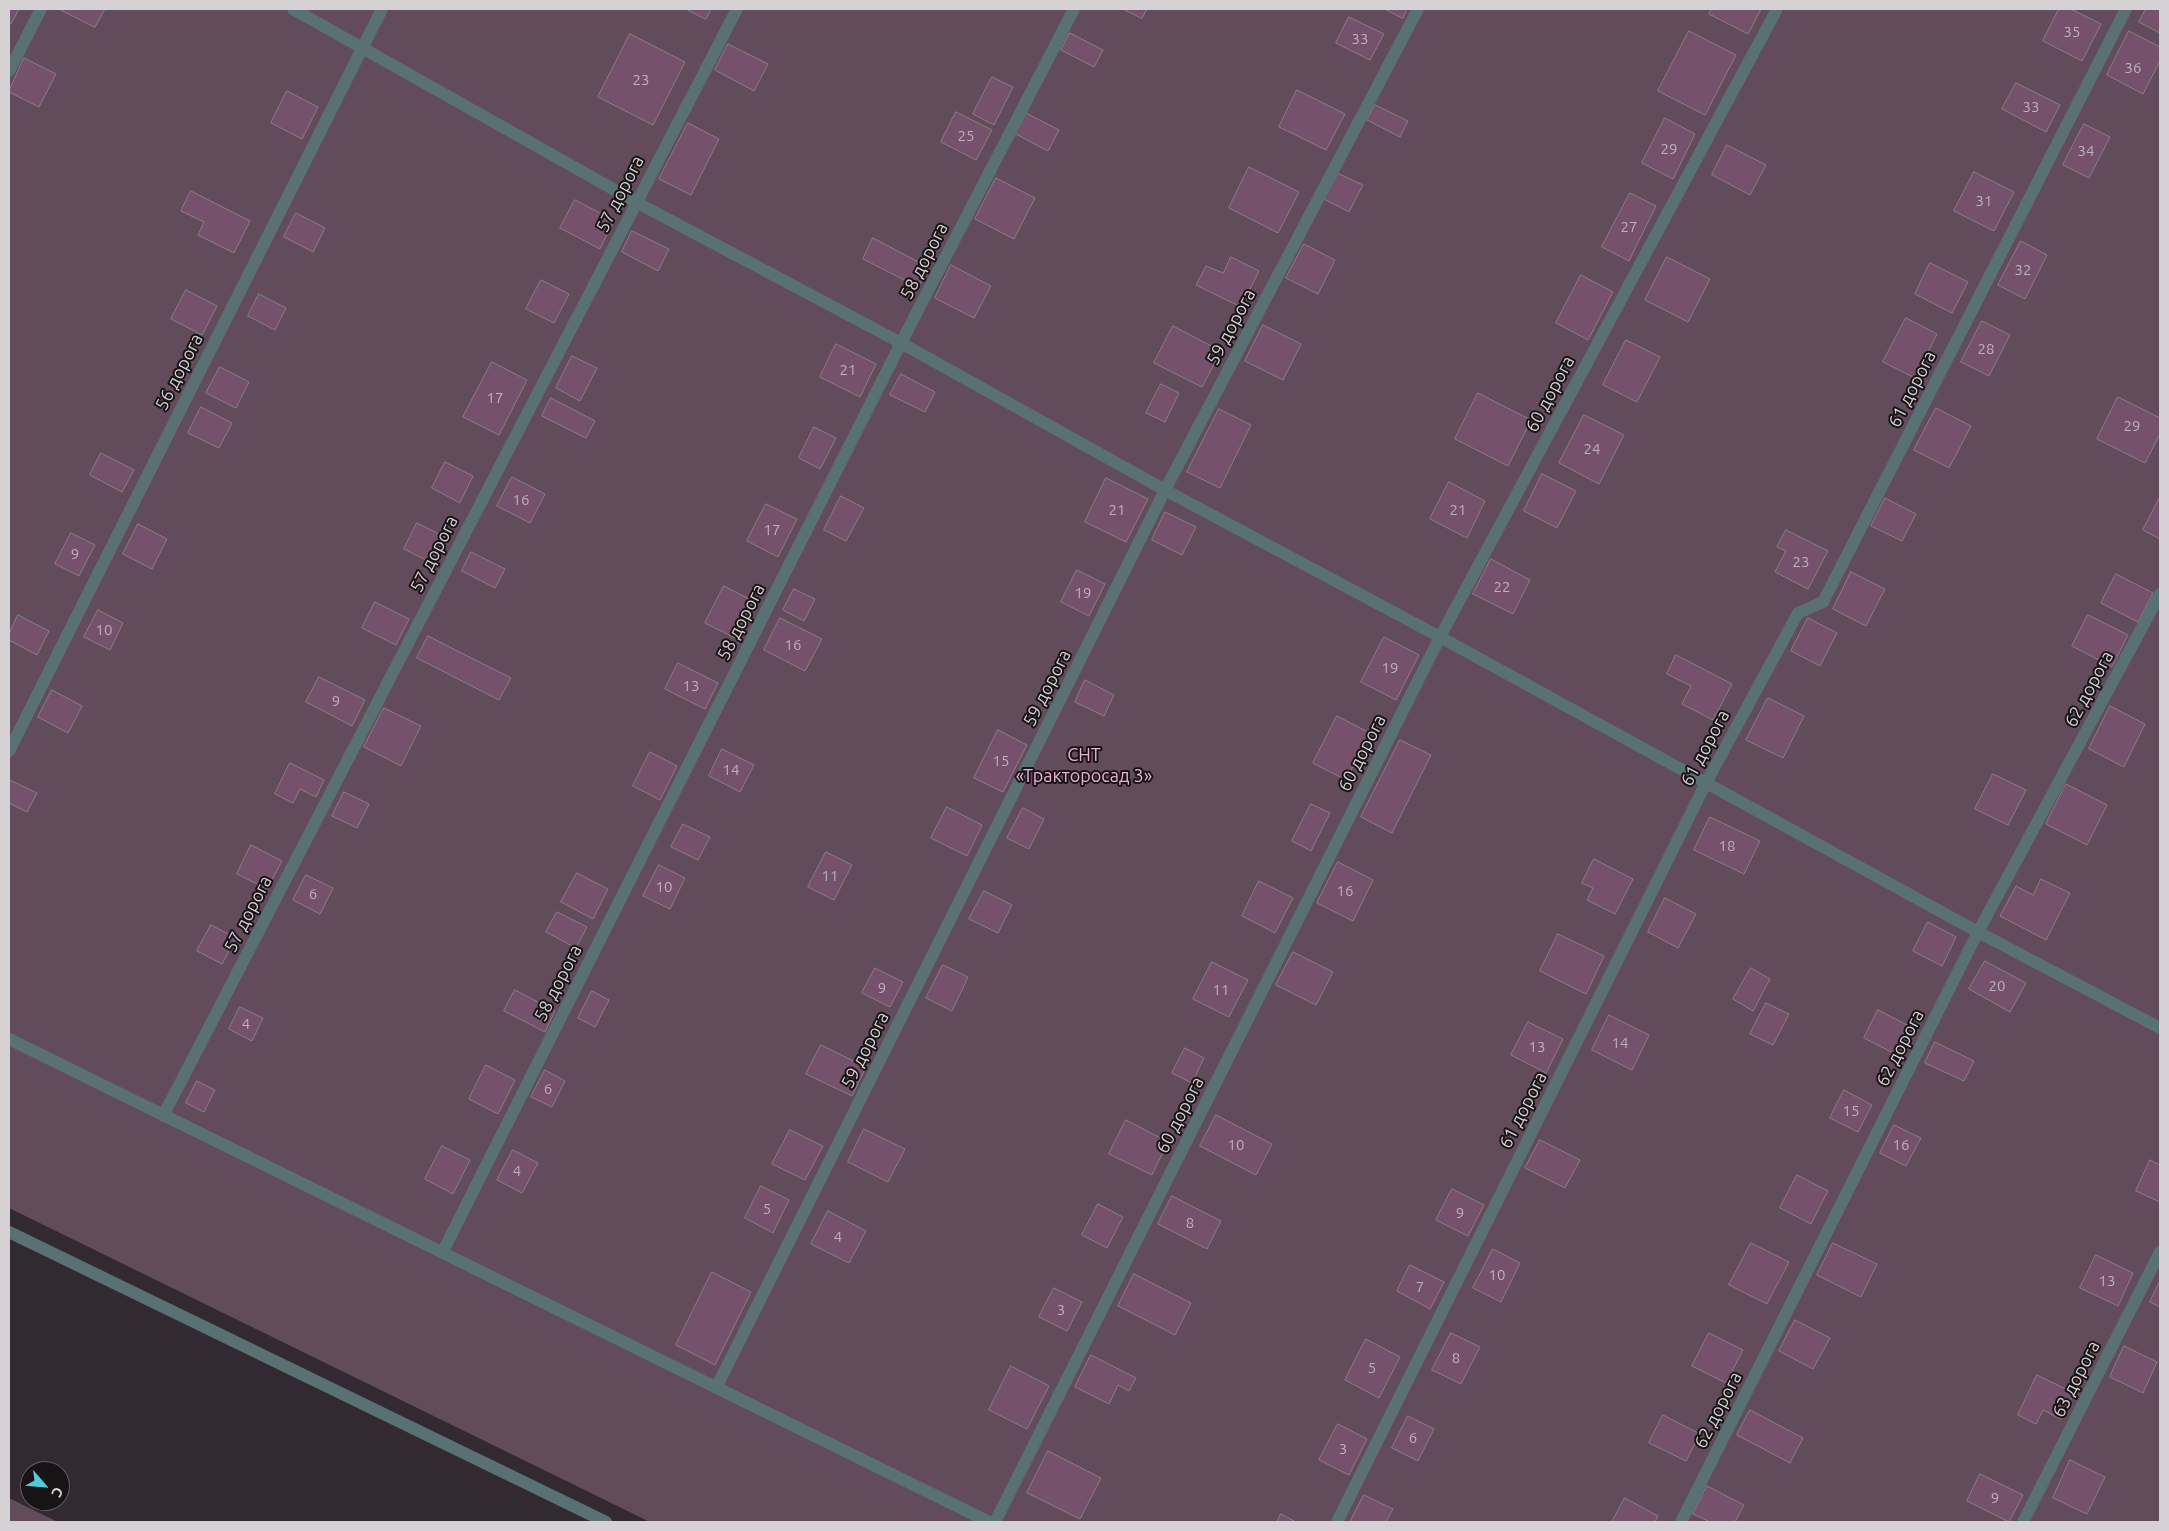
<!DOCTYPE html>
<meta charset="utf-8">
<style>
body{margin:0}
#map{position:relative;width:2169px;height:1531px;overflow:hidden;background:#322a30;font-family:Ubuntu,sans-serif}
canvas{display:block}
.frame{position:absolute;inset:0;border:10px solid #d6d1d5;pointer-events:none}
.north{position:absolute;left:20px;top:1461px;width:50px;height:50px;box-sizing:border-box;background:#181416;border:1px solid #646062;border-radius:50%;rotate:117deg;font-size:14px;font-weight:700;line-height:20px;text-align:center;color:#d6d1d5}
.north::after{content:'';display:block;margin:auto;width:18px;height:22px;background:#52cbd8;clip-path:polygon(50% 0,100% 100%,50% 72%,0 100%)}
</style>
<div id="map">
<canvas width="2169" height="1531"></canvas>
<div class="frame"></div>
<div class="north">С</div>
</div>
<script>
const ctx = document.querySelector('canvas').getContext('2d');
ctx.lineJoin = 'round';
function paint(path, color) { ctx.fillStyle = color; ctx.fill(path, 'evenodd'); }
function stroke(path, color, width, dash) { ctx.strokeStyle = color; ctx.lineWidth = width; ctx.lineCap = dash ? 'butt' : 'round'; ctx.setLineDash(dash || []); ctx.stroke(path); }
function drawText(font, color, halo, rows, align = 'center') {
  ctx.font = font + ' Ubuntu,sans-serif'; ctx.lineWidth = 4; ctx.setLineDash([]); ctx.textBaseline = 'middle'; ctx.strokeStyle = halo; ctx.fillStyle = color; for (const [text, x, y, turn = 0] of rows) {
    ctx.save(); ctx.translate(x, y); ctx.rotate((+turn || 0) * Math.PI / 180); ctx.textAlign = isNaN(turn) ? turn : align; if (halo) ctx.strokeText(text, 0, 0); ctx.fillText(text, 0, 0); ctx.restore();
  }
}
paint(new Path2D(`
 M9,9H2160V1522H650L9,1208Z
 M9,1498L58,1522H9Z`), '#624b5b');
const building = new Path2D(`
 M9,9H19L11,24L9,23Z
 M59,9H105L95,27Z
 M686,9H711L706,19Z
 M1123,9H1147L1142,18Z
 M1385,9H1407L1403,18Z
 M1712,9H1761L1748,34L1709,14Z
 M2059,9H2071L2101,24L2082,61L2043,41Z
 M2146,9H2160V33L2139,22Z
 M1349,17L1384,34L1370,60L1336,43Z
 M1689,31L1736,55L1705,115L1658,91Z
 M2129,31L2160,47V61L2143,94L2107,75Z
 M1070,33L1103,50L1094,67L1061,50Z
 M630,34L685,62L653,125L598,97Z
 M728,44L768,64L754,91L715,70Z
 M24,58L56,74L39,107L9,92Z
 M992,77L1013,87L994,125L973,114Z
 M2016,83L2060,105L2046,132L2002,109Z
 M1297,90L1345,114L1326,150L1279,127Z
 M287,91L318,107L302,139L271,123Z
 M1375,105L1408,121L1400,137L1367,120Z
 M956,112L992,130L976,160L941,142Z
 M1024,112L1059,130L1048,151L1014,133Z
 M1665,118L1695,134L1673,179L1642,163Z
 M688,123L719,139L691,195L659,179Z
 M2084,124L2110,137L2089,178L2063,165Z
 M1727,145L1766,165L1750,195L1712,175Z
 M1249,167L1299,192L1278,233L1229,208Z
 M1974,172L2014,192L1994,231L1954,211Z
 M1337,173L1363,185L1349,212L1324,199Z
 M996,178L1035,198L1014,239L975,219Z
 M191,191L250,221L234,253L198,235L204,222L181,211Z
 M1630,193L1656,206L1629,261L1602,247Z
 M575,200L614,220L600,249L560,228Z
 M296,213L325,228L313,252L284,237Z
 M632,231L669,249L658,271L622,252Z
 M873,238L928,267L918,287L863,259Z
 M2021,241L2047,255L2025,299L1998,285Z
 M1304,244L1335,260L1318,294L1286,278Z
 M1231,257L1259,271L1241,307L1196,285L1206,266L1223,273Z
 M1667,257L1710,279L1688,322L1645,300Z
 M1930,263L1968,282L1952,313L1915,294Z
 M951,265L991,286L974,318L935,298Z
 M1581,275L1613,292L1588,340L1556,323Z
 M541,280L569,294L554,323L526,309Z
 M186,290L217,306L202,335L171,319Z
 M259,294L286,308L275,330L248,316Z
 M1906,318L1937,334L1915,378L1883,362Z
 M1982,321L2010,335L1989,376L1961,362Z
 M1263,325L1301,344L1283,380L1245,361Z
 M1173,326L1221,351L1202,387L1154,363Z
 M1626,340L1660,357L1637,402L1603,385Z
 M836,344L876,364L860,397L820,377Z
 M572,356L597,368L580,401L556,388Z
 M492,362L527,380L499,435L463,417Z
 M220,367L249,382L236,408L206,393Z
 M901,374L935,392L925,412L890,395Z
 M1161,384L1179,393L1165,422L1146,413Z
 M1478,393L1531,420L1508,466L1455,439Z
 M2118,397L2160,418V434L2145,463L2097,439Z
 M551,398L595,421L586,438L542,416Z
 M201,407L232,423L219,448L188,433Z
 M1936,408L1971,426L1949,468L1914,450Z
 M1219,409L1251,425L1220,488L1187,472Z
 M1584,415L1624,435L1599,484L1559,463Z
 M814,427L836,438L820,469L799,458Z
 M101,453L134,470L122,492L90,475Z
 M445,462L473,476L460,503L432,488Z
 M1542,474L1576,491L1557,528L1524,511Z
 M512,477L545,494L530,523L497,506Z
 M1106,478L1148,499L1126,542L1085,522Z
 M1449,482L1485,501L1467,538L1430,519Z
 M841,496L864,508L846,541L824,530Z
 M2160,497V539L2143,530Z
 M1885,498L1916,514L1902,541L1871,526Z
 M766,504L797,519L778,557L747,541Z
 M1165,512L1196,527L1182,555L1152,540Z
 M417,523L445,537L432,563L404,549Z
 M138,524L167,539L152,569L123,554Z
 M1786,530L1828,551L1808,589L1775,572L1786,551L1777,547Z
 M71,533L95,545L79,576L55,564Z
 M471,552L505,569L495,588L462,571Z
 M1491,559L1530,580L1513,614L1473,594Z
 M1077,570L1105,584L1089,616L1061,602Z
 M1851,572L1885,589L1866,626L1833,609Z
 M2116,574L2153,593L2138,622L2101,603Z
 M724,586L753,601L735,638L705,623Z
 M794,589L815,599L804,621L783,610Z
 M375,602L409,619L396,645L362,628Z
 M98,610L123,623L110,650L84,637Z
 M18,615L49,631L37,655L9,640V634Z
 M2088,615L2128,635L2112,667L2072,646Z
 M780,618L822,639L805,671L764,650Z
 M1808,618L1837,633L1820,666L1791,651Z
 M428,636L511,678L499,700L417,658Z
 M1384,637L1419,655L1396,700L1361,682Z
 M1676,655L1732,684L1713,720L1682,704L1691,686L1667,674Z
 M678,663L718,683L705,709L665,689Z
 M319,677L365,700L352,726L306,702Z
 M1085,680L1114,695L1104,716L1075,702Z
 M52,690L82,706L68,733L38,717Z
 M1768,698L1804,716L1783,758L1746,740Z
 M2110,706L2145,724L2124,767L2089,749Z
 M384,708L421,726L401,766L364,747Z
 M1337,716L1370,733L1346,780L1313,763Z
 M998,730L1027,745L1003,792L974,778Z
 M1400,740L1431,755L1392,833L1361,817Z
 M722,749L754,765L740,792L709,776Z
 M650,752L677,766L660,800L633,786Z
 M290,763L324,780L316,797L300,789L293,803L275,794Z
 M1993,774L2026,790L2008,825L1975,809Z
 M10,780L37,793L27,812L9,803Z
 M2066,784L2107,805L2087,845L2046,824Z
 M344,792L369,804L357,828L332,816Z
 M1311,804L1330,813L1311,851L1292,841Z
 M947,807L982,825L967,856L931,838Z
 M1023,808L1044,819L1029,849L1007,838Z
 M1710,817L1760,841L1744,874L1694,850Z
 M683,824L710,837L698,860L671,847Z
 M251,845L282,861L267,889L237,874Z
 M826,852L852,865L834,900L808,887Z
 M1594,859L1633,879L1615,914L1587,900L1593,888L1582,883Z
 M1338,862L1373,880L1353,921L1317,903Z
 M659,865L685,878L670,909L643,896Z
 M577,873L608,889L593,919L561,902Z
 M306,875L333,888L320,914L293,900Z
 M2041,879L2070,893L2046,940L2000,916L2016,886L2033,895Z
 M1259,881L1293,898L1275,933L1242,916Z
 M984,891L1012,905L998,933L969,919Z
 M1665,898L1696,914L1678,948L1648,932Z
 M557,912L587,927L576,948L546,932Z
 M1928,922L1956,937L1942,966L1913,951Z
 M211,925L236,938L222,964L197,951Z
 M1558,934L1604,956L1586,994L1540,971Z
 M1293,952L1333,972L1316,1005L1276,985Z
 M1985,961L2026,983L2010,1012L1969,989Z
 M1212,962L1248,980L1229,1017L1193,999Z
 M943,965L968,977L952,1011L926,998Z
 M875,968L903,982L890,1007L862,993Z
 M1751,968L1770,979L1753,1011L1733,999Z
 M515,990L555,1011L545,1032L504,1011Z
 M592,991L609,1000L595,1027L578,1018Z
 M1766,1003L1789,1014L1773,1045L1750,1034Z
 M240,1007L263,1018L252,1041L229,1029Z
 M1878,1010L1913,1028L1899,1056L1864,1038Z
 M1609,1015L1649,1035L1632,1070L1592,1050Z
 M1528,1022L1563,1039L1546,1073L1511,1055Z
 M1935,1042L1974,1061L1964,1081L1925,1063Z
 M821,1045L866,1067L852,1096L806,1074Z
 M1185,1048L1204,1058L1192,1083L1172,1073Z
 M486,1065L515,1080L498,1114L469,1099Z
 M545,1070L565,1081L552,1107L531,1097Z
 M197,1081L215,1090L204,1112L186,1103Z
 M1844,1090L1872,1105L1858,1132L1830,1118Z
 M1216,1115L1272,1144L1256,1175L1200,1146Z
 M1126,1120L1168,1142L1152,1175L1109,1154Z
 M1894,1125L1921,1138L1906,1166L1880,1153Z
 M864,1129L905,1149L888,1182L848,1162Z
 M790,1130L823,1146L805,1180L772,1164Z
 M1540,1140L1580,1160L1565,1188L1525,1168Z
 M442,1146L470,1160L453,1194L425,1179Z
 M513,1150L538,1163L522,1193L497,1180Z
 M2150,1160L2160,1165V1202L2136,1191Z
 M1797,1175L1828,1191L1811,1224L1780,1208Z
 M761,1186L789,1200L773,1233L745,1218Z
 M1452,1189L1484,1205L1468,1236L1436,1220Z
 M1172,1196L1221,1221L1207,1249L1158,1224Z
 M1098,1204L1123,1217L1107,1248L1082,1235Z
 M828,1211L866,1231L849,1263L811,1244Z
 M1751,1243L1789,1262L1767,1304L1729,1285Z
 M1833,1243L1877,1264L1861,1297L1817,1275Z
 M1493,1249L1520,1263L1501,1302L1473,1288Z
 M2096,1255L2133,1273L2118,1306L2080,1288Z
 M1410,1265L1444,1282L1430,1309L1397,1291Z
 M712,1272L751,1292L715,1365L676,1345Z
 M1134,1274L1191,1303L1175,1335L1118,1306Z
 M2160,1281V1307L2150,1302Z
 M1054,1288L1082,1302L1067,1331L1039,1317Z
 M1795,1320L1830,1338L1813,1369L1779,1351Z
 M1451,1333L1480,1347L1461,1384L1432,1370Z
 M1709,1333L1743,1350L1726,1383L1692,1366Z
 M1366,1339L1400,1357L1379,1398L1345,1380Z
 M2124,1346L2157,1362L2143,1393L2110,1377Z
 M1091,1355L1136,1378L1129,1391L1118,1385L1109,1404L1075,1387Z
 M1011,1366L1049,1386L1027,1429L989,1410Z
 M2037,1375L2074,1393L2061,1419L2043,1410L2036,1424L2018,1415Z
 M1750,1410L1803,1438L1790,1463L1737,1435Z
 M1663,1415L1700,1434L1686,1461L1649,1443Z
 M1408,1416L1434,1429L1418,1461L1392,1448Z
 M1338,1424L1367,1439L1349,1475L1319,1460Z
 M1048,1451L1101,1478L1080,1519L1027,1493Z
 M2070,1460L2105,1477L2087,1514L2053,1498Z
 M1980,1474L2023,1495L2009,1522L1967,1501Z
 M1707,1486L1744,1505L1735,1522H1710L1693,1514Z
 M1364,1495L1393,1509L1386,1522H1350Z
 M1625,1498L1658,1516L1655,1522H1612Z
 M1281,1514L1296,1522H1277Z`);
paint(building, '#76516b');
stroke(building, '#897f86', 1);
stroke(new Path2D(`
 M293,9L636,202L901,343L1165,490L1440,637L1978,932L2160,1028
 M9,71L41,9
 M9,751L382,9
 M9,1039L989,1522
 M163,1116L737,9
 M9,1232L606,1522
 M442,1253L901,343L1074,9
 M716,1388L1165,490L1418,9
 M995,1522L1440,637L1777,9
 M1337,1522L1706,783L1798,613L1823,602L2126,9
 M1681,1522L1978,932L2160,594
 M2023,1522L2160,1252`), '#597173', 12);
drawText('15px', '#beb1ba', null, [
 ["35",2072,32],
 ["33",1360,39],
 ["36",2133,68],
 ["23",641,80],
 ["33",2031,107],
 ["25",966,136],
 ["29",1669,149],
 ["34",2086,151],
 ["31",1984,201],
 ["27",1629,227],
 ["32",2023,270],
 ["28",1986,349],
 ["21",848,370],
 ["17",495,398],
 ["29",2132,426],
 ["24",1592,449],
 ["16",521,500],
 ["21",1117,510],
 ["21",1458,510],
 ["17",772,530],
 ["9",75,554],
 ["23",1801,562],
 ["22",1502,587],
 ["19",1083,593],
 ["10",104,630],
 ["16",793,645],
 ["19",1390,668],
 ["13",691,686],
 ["9",336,701],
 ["15",1001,761],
 ["14",731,770],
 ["18",1727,846],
 ["11",830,876],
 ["10",664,887],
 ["16",1345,891],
 ["6",313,894],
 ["20",1997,986],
 ["9",882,988],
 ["11",1221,990],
 ["4",246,1024],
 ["14",1620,1043],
 ["13",1537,1047],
 ["6",548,1089],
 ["15",1851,1111],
 ["10",1236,1145],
 ["16",1901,1145],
 ["4",517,1171],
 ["5",767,1209],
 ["9",1460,1213],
 ["8",1190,1223],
 ["4",838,1237],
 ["10",1497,1275],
 ["13",2107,1281],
 ["7",1420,1287],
 ["3",1061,1310],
 ["8",1456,1358],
 ["5",1372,1368],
 ["6",1413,1438],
 ["3",1343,1449],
 ["9",1995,1498]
]);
drawText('18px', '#d6d1d5', '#181416', [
 ["57 дорога",620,194,-63],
 ["58 дорога",924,261,-63],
 ["59 дорога",1231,327,-62],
 ["56 дорога",179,372,-63],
 ["61 дорога",1912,389,-63],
 ["60 дорога",1550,394,-62],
 ["57 дорога",434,554,-63],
 ["58 дорога",741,622,-63],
 ["59 дорога",1047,688,-63],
 ["62 дорога",2089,689,-62],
 ["61 дорога",1705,748,-62],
 ["60 дорога",1362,753,-63],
 ["57 дорога",248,914,-63],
 ["58 дорога",558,983,-63],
 ["62 дорога",1900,1048,-63],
 ["59 дорога",865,1050,-63],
 ["61 дорога",1523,1110,-63],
 ["60 дорога",1180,1115,-63],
 ["63 дорога",2076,1379,-63],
 ["62 дорога",1718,1410,-63]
]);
drawText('18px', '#eeb0db', '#181416', [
 ["СНТ",1084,755],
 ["«Тракторосад 3»",1084,776]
]);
</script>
